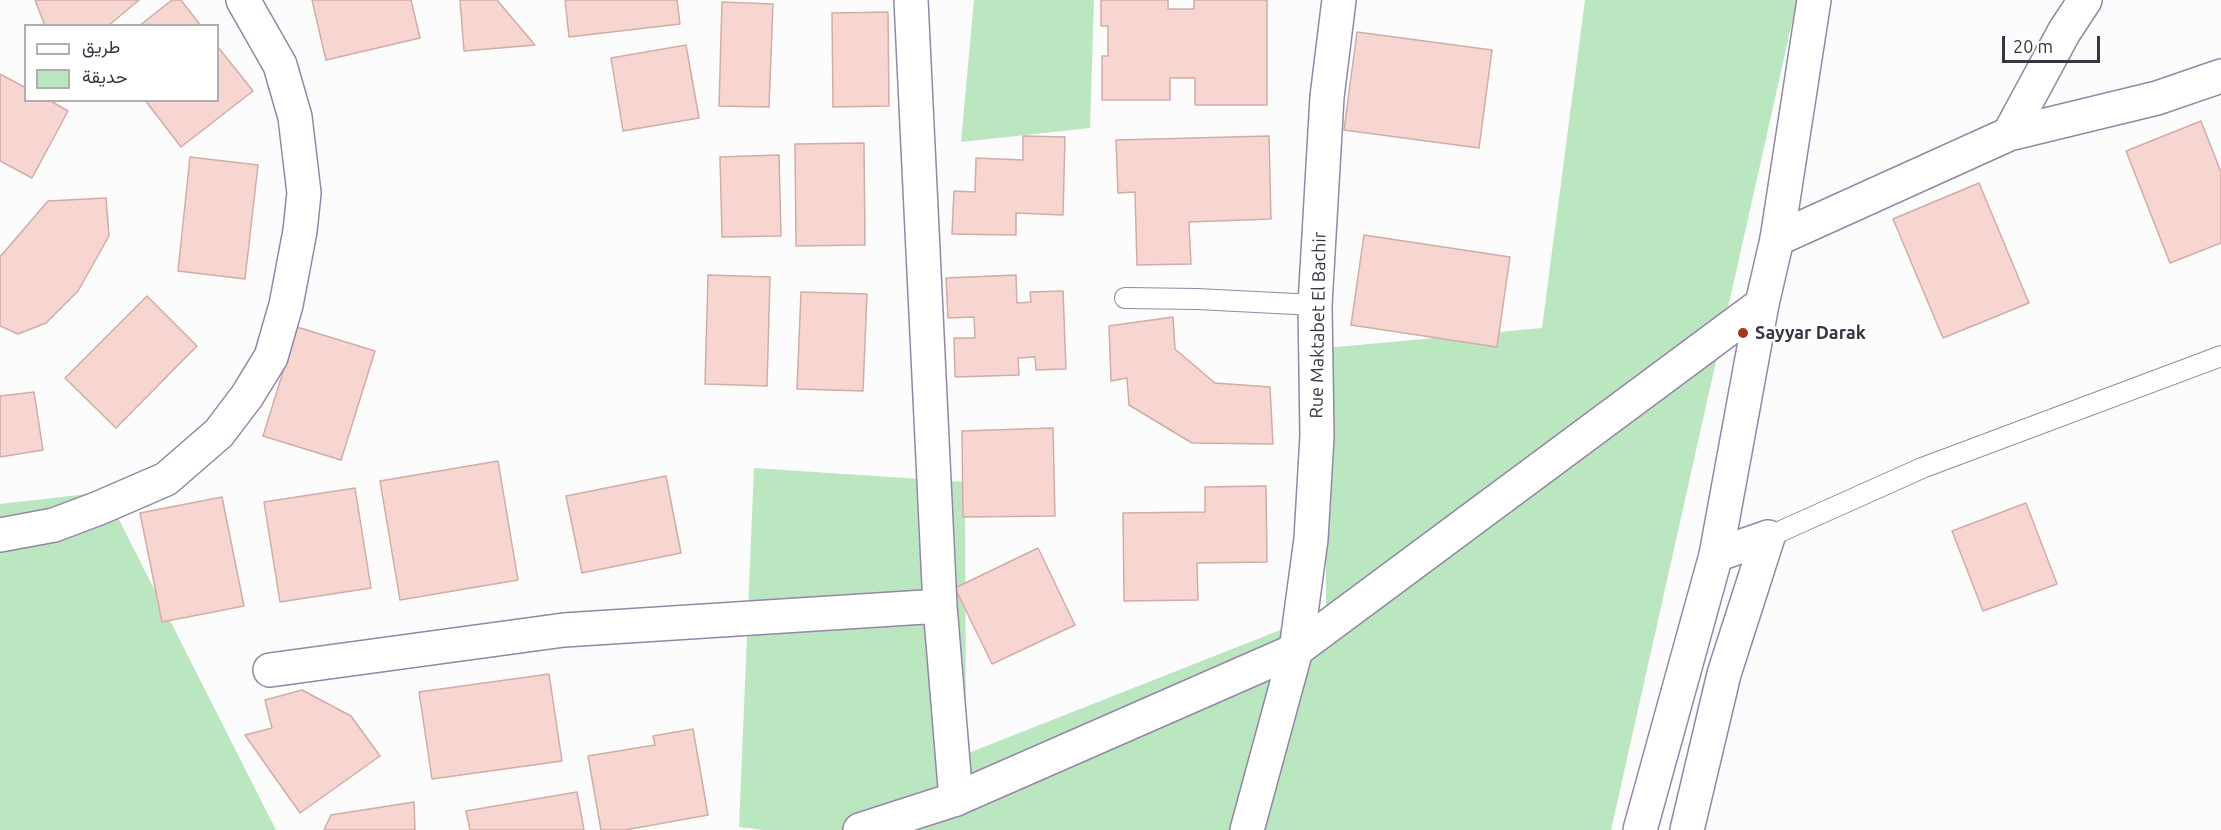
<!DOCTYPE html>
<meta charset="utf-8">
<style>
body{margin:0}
#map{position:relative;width:2221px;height:830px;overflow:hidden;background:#fcfcfc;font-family:Ubuntu,Vazirmatn,sans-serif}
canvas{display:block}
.legend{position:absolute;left:24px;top:24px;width:195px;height:78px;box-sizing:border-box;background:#fff;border:2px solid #b0aeb3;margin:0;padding:8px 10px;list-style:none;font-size:18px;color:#393441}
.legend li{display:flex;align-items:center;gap:12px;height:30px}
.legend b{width:30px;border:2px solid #b0aeb3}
.scale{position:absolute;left:2002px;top:36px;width:98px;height:27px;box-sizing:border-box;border:3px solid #393441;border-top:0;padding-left:8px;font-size:18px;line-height:21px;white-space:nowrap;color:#393441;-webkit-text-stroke:4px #fff;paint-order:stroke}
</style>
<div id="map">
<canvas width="2221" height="830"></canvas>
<ul class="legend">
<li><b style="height:8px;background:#fff"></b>طريق</li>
<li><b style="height:16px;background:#bae6c0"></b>حديقة</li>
</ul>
<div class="scale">20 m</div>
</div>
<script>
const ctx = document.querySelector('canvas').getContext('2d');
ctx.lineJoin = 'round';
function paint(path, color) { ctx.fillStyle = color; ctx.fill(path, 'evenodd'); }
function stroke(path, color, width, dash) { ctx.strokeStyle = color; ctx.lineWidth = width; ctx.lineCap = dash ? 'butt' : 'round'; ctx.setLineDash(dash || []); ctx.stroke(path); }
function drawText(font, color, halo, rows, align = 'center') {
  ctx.font = font + ' Ubuntu,sans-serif'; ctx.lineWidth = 5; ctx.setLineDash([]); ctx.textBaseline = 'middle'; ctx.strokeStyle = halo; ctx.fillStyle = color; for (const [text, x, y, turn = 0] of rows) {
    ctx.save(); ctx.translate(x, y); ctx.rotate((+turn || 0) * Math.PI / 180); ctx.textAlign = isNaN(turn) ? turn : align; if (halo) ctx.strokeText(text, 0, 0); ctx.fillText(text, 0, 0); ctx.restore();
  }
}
paint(new Path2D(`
 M974,0H1094L1090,128L961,142Z
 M1585,0H1797L1611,830H764L739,827L754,468L965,482L966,754L1326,612V348L1542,328Z
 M105,492L276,830H0V504Z`), '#bae6c0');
const building = new Path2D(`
 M35,0H139L108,26H45Z
 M172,0H181L201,26H139Z
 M312,0H411L420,38L326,60Z
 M460,0H497L535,45L464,51Z
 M565,0H677L680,24L569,37Z
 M1101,0H1168V9H1194V0H1267V105H1195V78H1170V100H1102V56H1108V26H1101Z
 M722,2L773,4L769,107L719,106Z
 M888,12L889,106L833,107L832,13Z
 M1357,32L1492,50L1479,148L1344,130Z
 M686,45L699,118L623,131L611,58Z
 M218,47L253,91L181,147L145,100H218Z
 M0,74L26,88V100H49L68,111L32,178L0,161Z
 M2201,121L2221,172V243L2170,263L2126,151Z
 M1023,136L1065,137L1063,215L1016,213V235L952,234L954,191L975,192L976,158L1023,160Z
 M1269,136L1271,219L1189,222L1191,264L1137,265L1135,192L1118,193L1116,140Z
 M864,143L865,245L796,246L795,144Z
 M779,155L781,236L722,237L720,157Z
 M190,157L258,165L245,279L178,271Z
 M1979,183L2029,303L1943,338L1893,219Z
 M106,198L109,236L78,291L46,323L18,334L0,326V257L48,201Z
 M1364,235L1510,257L1497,347L1351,325Z
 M708,275L770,277L767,386L705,384Z
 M1016,275L1017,303L1031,302L1030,292L1063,291L1066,369L1036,370L1035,357L1018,358L1019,375L955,377L954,338H975L974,317L948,318L946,278Z
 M801,292L867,294L863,391L797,389Z
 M147,296L197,346L116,428L65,378Z
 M1173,317L1175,349L1215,383L1270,387L1273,444L1192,443L1129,405L1127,378L1111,381L1109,326Z
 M297,327L375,351L341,460L263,436Z
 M34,392L43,450L0,457V396Z
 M1053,428L1055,516L963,517L962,431Z
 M498,461L518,580L400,600L380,481Z
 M666,476L681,553L582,573L566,496Z
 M1266,486L1267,562L1197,563L1198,600L1124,601L1123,513L1205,512V487Z
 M355,488L371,588L280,602L264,502Z
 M222,497L244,606L162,622L140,513Z
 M2026,503L2057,584L1983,611L1952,531Z
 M1038,548L1075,625L992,664L955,588Z
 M549,674L562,761L432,779L419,692Z
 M302,690L351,716L380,756L300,813L245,735L272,728L265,700Z
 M693,729L708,815L625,830H601L588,756L655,745L653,736Z
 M577,792L584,830H470L466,811Z
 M414,802L415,830H324L331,815Z`);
paint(building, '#f7d5d1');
stroke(building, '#d2aca7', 1.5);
const lane = new Path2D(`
 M1125,298L1197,299L1315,305
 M1768,537L1922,468L2221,356`);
const street = new Path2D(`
 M911,0L940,606L956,799
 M2009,134L2064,32L2085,0
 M1777,239L2009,134L2157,98L2221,76
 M0,535L54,525L99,508L166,479L219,433L247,396L271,357L286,305L300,231L304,193L295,117L280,65L243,0
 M1716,555L1768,537
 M270,670L564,630L940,606
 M1247,830L1296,650L1311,539L1317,436L1315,305L1327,97L1339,0
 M1687,830L1724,674L1768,537`);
const secondary = new Path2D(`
 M860,830L956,799L1296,650L1762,304`);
const primary = new Path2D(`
 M1640,830L1716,555L1762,304L1777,239L1814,0`);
stroke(lane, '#9387a5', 22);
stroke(street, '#9387a5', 36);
stroke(secondary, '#9387a5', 36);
stroke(primary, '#9387a5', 36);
stroke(lane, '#fff', 20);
stroke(street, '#fff', 33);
stroke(secondary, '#fff', 33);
stroke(primary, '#fff', 33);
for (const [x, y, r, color] of [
 [1743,333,6,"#a2391f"]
]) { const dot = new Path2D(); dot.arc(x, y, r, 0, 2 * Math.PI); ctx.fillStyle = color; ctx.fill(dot); stroke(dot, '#fff', 2); }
drawText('18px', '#393441', '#fff', [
 ["Rue Maktabet El Bachir",1318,325,-89]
]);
drawText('bold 18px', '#393441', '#fff', [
 ["Sayyar Darak",1755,333]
], 'left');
</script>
